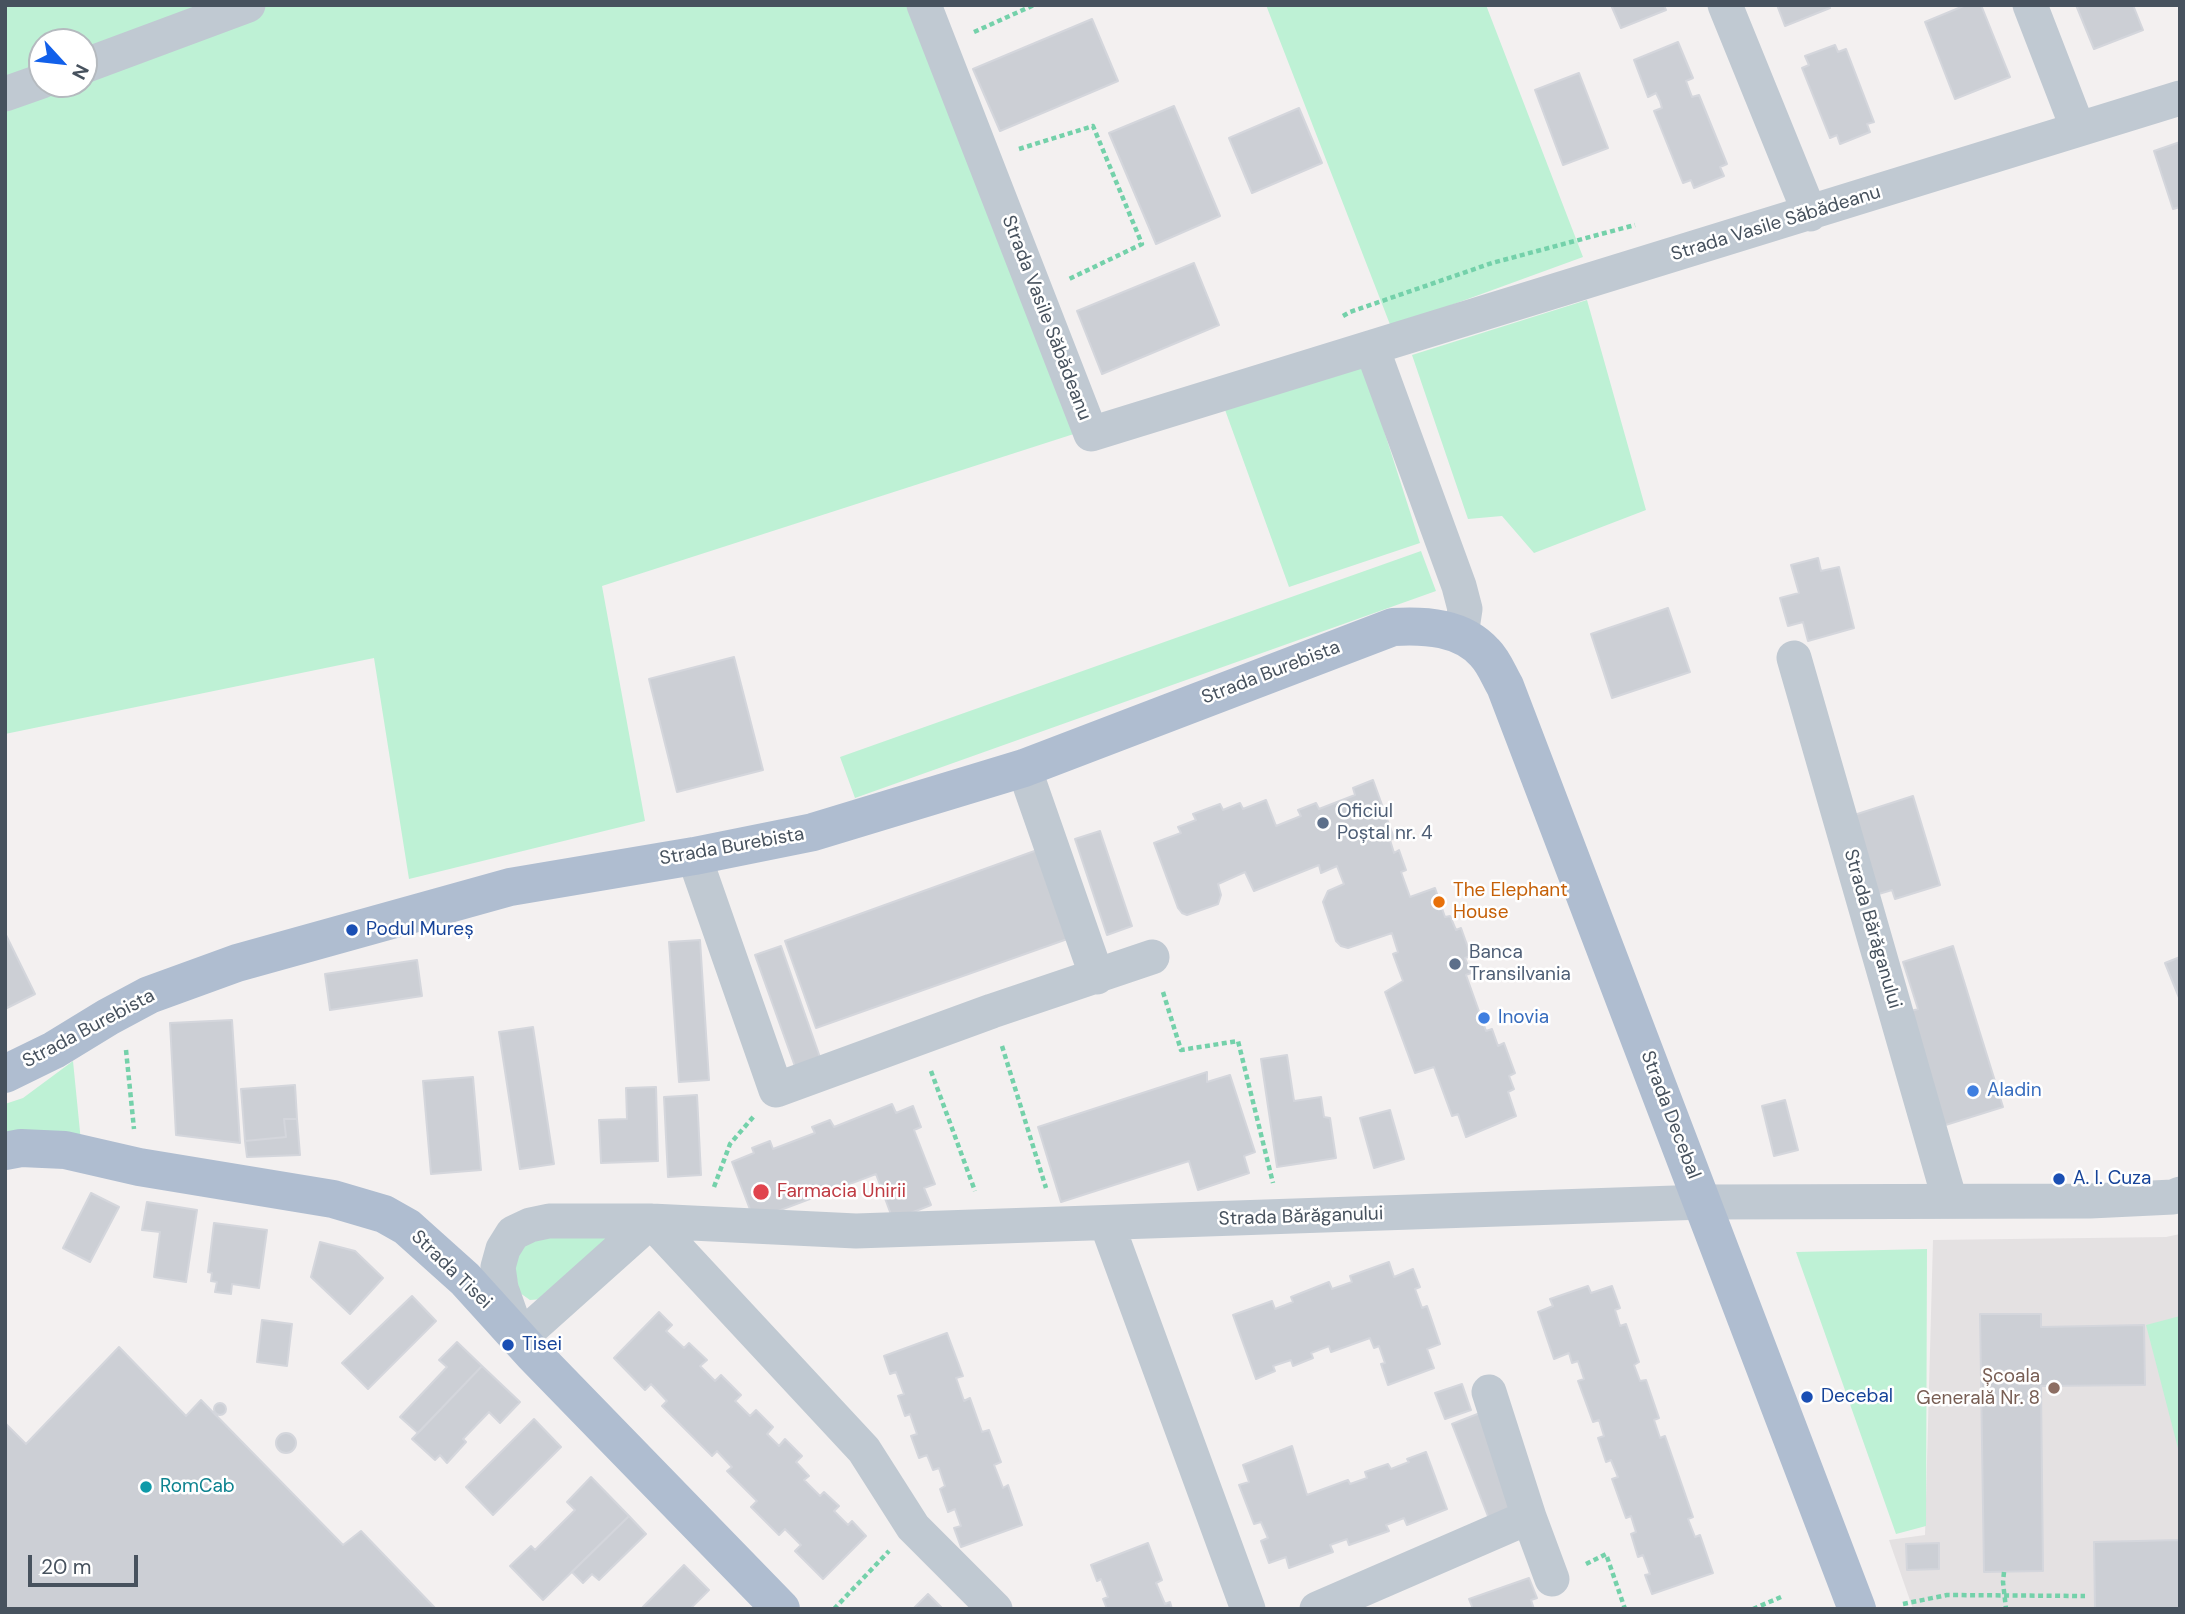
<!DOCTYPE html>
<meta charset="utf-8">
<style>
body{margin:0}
#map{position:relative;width:2185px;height:1614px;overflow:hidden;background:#f3f0f0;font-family:"DM Sans",sans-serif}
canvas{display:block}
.frame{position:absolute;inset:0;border:7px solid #47525e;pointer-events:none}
.north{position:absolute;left:28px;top:28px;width:70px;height:70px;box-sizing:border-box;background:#fff;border:2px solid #b5babf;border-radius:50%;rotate:117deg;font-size:19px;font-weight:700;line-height:28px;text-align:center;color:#47525e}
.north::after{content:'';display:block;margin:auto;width:24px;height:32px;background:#1260ea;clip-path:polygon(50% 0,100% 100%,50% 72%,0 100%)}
.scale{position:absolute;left:28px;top:1555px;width:110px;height:32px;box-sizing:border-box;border:4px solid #47525e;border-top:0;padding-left:9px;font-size:21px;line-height:24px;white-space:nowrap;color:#47525e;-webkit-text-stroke:5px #fff;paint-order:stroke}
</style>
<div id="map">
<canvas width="2185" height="1614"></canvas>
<div class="frame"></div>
<div class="north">N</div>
<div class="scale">20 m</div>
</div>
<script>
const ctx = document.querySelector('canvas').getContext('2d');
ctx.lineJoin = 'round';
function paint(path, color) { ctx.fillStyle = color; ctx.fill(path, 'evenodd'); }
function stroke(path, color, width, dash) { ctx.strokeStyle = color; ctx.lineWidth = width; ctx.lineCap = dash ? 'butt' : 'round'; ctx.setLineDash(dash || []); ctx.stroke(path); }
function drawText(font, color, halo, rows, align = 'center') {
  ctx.font = font + ' "DM Sans",sans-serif'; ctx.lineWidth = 5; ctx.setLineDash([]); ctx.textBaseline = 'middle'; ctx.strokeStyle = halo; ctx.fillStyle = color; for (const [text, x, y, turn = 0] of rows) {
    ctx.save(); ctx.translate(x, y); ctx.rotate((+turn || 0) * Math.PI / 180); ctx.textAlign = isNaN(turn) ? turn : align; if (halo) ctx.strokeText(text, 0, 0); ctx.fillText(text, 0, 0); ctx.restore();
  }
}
paint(new Path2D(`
 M2180,1234V1609H1913L1889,1540L1925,1535L1933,1240L2166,1237Z`), '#e4e1e2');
paint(new Path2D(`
 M5,5H913L1080,432L602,586L645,821L409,879L374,658L5,734ZM42,42H84V84H42Z
 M1266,5H1486L1583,257L1391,327Z
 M1587,300L1646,510L1534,553L1502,516L1468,519L1412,355Z
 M1363,365L1420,543L1289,587L1224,407Z
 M1421,551L1436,591L855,798L840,757Z
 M73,1061L82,1152L5,1144V1104L23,1098Z
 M603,1231L606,1239L543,1299L530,1300L520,1293L511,1254L520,1241Z
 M1927,1249L1926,1526L1896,1534L1796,1252Z
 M2180,1316V1456L2146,1325Z`), '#bef1d5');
const building = new Path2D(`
 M1611,5H1664L1666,10L1621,28Z
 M1777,5H1829L1830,8L1785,26Z
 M1966,5H1981L2010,77L1955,99L1925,22Z
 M2076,5H2133L2143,30L2094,49Z
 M1092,19L1118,81L1000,131L973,69Z
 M1678,42L1693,78L1686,81L1692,97L1699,95L1727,164L1720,167L1724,176L1694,188L1691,180L1683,183L1654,111L1662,108L1660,101L1656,93L1648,97L1634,60Z
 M1835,45L1838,52L1846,49L1874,122L1867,124L1870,132L1840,144L1837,135L1830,138L1802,68L1809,65L1805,56Z
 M1579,73L1608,148L1563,165L1535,90Z
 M1174,106L1220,216L1156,244L1109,133Z
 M1299,108L1322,163L1252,193L1229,138Z
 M2180,142V207L2173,209L2154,151Z
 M1194,263L1219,325L1102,374L1077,311Z
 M1818,558L1821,571L1839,567L1854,628L1808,641L1803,622L1788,626L1780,598L1799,593L1791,565Z
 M1668,608L1690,672L1612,698L1591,634Z
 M734,657L763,770L677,792L649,679Z
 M1373,780L1394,838L1390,840L1394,853L1399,850L1406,870L1401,872L1410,897L1435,888L1445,917L1450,916L1456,930L1461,928L1471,956L1465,958L1471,973L1466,975L1486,1031L1492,1029L1498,1046L1504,1043L1515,1073L1509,1076L1514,1089L1508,1092L1516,1116L1466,1137L1458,1114L1452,1116L1434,1067L1415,1073L1385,992L1403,981L1393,954L1398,952L1392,933L1348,948L1341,946L1336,941L1323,902L1328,891L1344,884L1337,866L1321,873L1319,865L1254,891L1245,872L1218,884L1221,895L1218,904L1187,915L1182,913L1178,908L1154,843L1181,833L1178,827L1196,820L1193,814L1220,804L1223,810L1240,803L1243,809L1266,800L1276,826L1301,816L1298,810L1316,803L1319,809L1355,795L1353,788Z
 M1913,796L1940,885L1895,899L1892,890L1872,896L1848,817Z
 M1100,831L1132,926L1107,935L1075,839Z
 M1040,849L1073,937L816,1028L785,941Z
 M5,933L35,994L5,1009Z
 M700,940L709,1080L679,1082L669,942Z
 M781,946L822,1063L797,1072L755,955Z
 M1953,946L2003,1107L1936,1128L1900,1014L1918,1009L1903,962Z
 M2180,957V1000L2165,963Z
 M417,960L422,996L330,1010L325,974Z
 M232,1020L240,1143L176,1135L170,1023Z
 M533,1027L554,1164L520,1169L499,1032Z
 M1287,1055L1294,1101L1321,1097L1324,1117L1330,1118L1336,1158L1277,1167L1261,1059Z
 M1207,1072V1082L1230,1075L1255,1152L1244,1156L1249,1173L1198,1190L1189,1161L1061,1202L1038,1127Z
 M473,1077L481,1170L431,1174L423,1081Z
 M295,1085L297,1119H284L286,1137L245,1141L241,1089Z
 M656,1087L658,1161L601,1163L599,1120L627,1119L626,1088Z
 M697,1095L701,1175L668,1177L664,1097Z
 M1785,1100L1798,1150L1774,1156L1762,1106Z
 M892,1104L896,1113L913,1106L921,1127L914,1130L935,1184L924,1188L931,1205L893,1220L876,1174L754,1220L732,1162L754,1153L752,1148L770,1141L773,1149L815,1133L812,1127L830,1120L834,1127Z
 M1390,1110L1404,1159L1374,1168L1360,1118Z
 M284,1119H297L300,1155L247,1157L245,1141L286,1137Z
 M91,1193L119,1207L90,1262L63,1248Z
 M147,1202L197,1210L186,1282L154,1277L160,1232L142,1230Z
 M214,1223L267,1230L259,1288L232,1284L231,1294L215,1292L217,1282L211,1281L212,1273L208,1272Z
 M320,1242L355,1251L383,1278L350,1314L311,1277Z
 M1389,1262L1394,1277L1413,1269L1420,1287L1415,1289L1422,1308L1427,1306L1440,1344L1427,1349L1434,1368L1388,1385L1381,1364L1385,1363L1379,1346L1374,1348L1370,1338L1331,1352L1329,1346L1311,1353L1313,1358L1293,1366L1291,1360L1273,1366L1275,1371L1256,1379L1233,1315L1272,1301L1275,1309L1293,1302L1291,1297L1329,1282L1332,1289L1352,1282L1350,1276Z
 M1588,1286L1591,1293L1612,1286L1620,1308L1615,1310L1620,1326L1626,1324L1639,1362L1634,1365L1640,1381L1646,1380L1659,1418L1654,1420L1660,1438L1665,1436L1693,1517L1688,1519L1695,1537L1700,1535L1713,1573L1652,1594L1645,1575L1650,1574L1643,1555L1638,1557L1631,1534L1636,1532L1631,1516L1626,1518L1612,1479L1618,1477L1611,1460L1606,1462L1598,1438L1604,1436L1599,1420L1593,1422L1578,1381L1584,1379L1578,1361L1572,1363L1569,1353L1554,1359L1538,1312L1553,1306L1550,1299Z
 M412,1296L436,1321L368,1389L342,1363Z
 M659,1312L672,1325L666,1331L684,1348L689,1343L707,1360L700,1366L715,1381L721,1375L741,1395L735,1401L750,1416L756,1410L773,1427L767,1434L779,1446L785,1439L802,1456L796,1462L809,1476L804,1480L820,1496L824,1492L839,1506L834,1511L848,1525L852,1521L866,1536L823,1579L795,1551L801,1545L785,1529L779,1535L751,1507L757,1501L727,1471L732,1467L717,1451L712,1456L662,1406L667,1401L651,1384L645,1390L614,1358Z
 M1980,1314H2041V1327L2144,1325L2145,1385L2041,1386L2043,1571L1984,1572Z
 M262,1320L292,1324L287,1366L257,1362Z
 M947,1333L963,1376L956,1378L964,1401L970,1398L982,1432L989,1430L1001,1462L994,1465L1003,1488L1008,1485L1022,1525L961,1547L954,1528L961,1526L955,1509L948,1512L940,1489L945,1486L939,1468L933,1470L927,1455L919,1458L911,1436L917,1434L910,1414L905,1416L898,1396L904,1394L896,1372L890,1374L884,1356Z
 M457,1342L482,1366L418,1433L400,1417L447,1367L439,1360Z
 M119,1347L186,1416L201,1400L343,1545L361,1531L436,1609H5V1423L26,1444Z
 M482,1366L520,1402L500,1423L489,1412L463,1439L466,1442L447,1463L440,1455L435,1460L412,1439Z
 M1462,1384L1471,1410L1445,1419L1435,1393Z
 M214 1409a6 6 0 1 1 12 0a6 6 0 1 1-12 0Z
 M1480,1413L1518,1513L1491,1524L1452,1424Z
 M534,1419L561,1447L493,1515L466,1487Z
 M276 1443a10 10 0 1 1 20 0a10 10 0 1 1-20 0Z
 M1292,1446L1307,1495L1348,1480L1350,1484L1367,1478L1365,1472L1388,1464L1391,1469L1409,1462L1407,1459L1426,1452L1447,1509L1407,1525L1404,1518L1386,1525L1389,1531L1349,1545L1347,1539L1330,1545L1333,1552L1289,1568L1286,1557L1269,1563L1261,1541L1268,1538L1261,1522L1254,1524L1239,1485L1249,1482L1243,1465Z
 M591,1477L629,1516L543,1600L510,1566L531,1546L535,1550L575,1510L567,1502Z
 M629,1516L646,1534L599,1580L592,1574L583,1583L572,1572Z
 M2180,1540V1609H2095L2094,1542Z
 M1148,1543L1162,1580L1156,1583L1165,1604L1170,1602L1172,1609H1107L1103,1599L1108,1597L1101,1579L1097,1581L1091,1565Z
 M1939,1543V1569L1907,1570L1906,1544Z
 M684,1565L709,1590L690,1609H641Z
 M1529,1578L1537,1598L1531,1600L1534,1609H1473L1469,1599Z
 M928,1594L942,1608L913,1609Z`);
paint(building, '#cccfd5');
stroke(building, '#d4d6dc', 2);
stroke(new Path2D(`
 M974,32L1034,5
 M1019,149L1093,126L1142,244L1067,280
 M1343,316L1350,312L1492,263L1635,225
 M1163,992L1181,1050L1238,1041L1273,1183
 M1002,1046L1046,1188
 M126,1050L134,1129
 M931,1071L975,1191
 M714,1187L730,1144L754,1116
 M1586,1564L1606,1554L1625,1609
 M2004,1572L2003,1582L2006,1609
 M1903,1604L1947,1595L2085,1596
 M834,1609L889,1551
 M1753,1609L1781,1597`), '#74d1aa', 4.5, [5, 3.5]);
stroke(new Path2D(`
 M924,5L1091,434L2180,98
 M1725,5L1810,214
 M2030,5L2078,129
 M84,66L248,5
 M5,94L42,81
 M1372,348L1459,586L1465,609L1461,635
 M1794,658L1950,1201
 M1024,768L1097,977
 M694,856L776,1090L992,1011L1152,957
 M651,1221L519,1339L501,1288L498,1267L503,1249L513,1233L530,1225L549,1221H651L856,1231L1704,1202L2090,1201L2173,1197L2180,1194
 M651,1221L864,1450L913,1527L995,1609
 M1107,1224L1248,1609
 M1489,1392L1529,1517L1552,1579
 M1317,1609L1529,1517`), '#c0c9d2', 35);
stroke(new Path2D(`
 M5,1074L54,1050L108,1017L149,995L237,963L510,887L694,856L813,832L1024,768L1393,627C1425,625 1462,627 1485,653C1494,662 1499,676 1505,686L1857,1609
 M5,1151L21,1148L65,1150L139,1167L333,1199L384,1214L407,1227L465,1279L533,1354L781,1609`), '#afbdd0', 38);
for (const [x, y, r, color] of [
 [1323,823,7,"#5c6f8a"],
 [1439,902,7,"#e8710a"],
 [352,930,7,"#1a4fb4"],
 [1455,964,7,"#5c6f8a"],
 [1484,1018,7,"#3f7fe0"],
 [1973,1091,7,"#3f7fe0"],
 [2059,1179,7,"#1a4fb4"],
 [761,1192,9,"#e0444e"],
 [508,1345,7,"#1a4fb4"],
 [2054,1388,7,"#8d6e63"],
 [1807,1397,7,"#1a4fb4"],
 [146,1487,7,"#0f9aa8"]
]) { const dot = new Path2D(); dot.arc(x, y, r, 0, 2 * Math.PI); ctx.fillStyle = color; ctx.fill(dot); stroke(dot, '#fff', 2.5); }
drawText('19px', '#47525e', '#fff', [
 ["Strada Vasile Săbădeanu",1776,224,-17],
 ["Strada Vasile Săbădeanu",1046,318,69],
 ["Strada Burebista",1271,673,-21],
 ["Strada Burebista",732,847,-10],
 ["Strada Bărăganului",1872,929,74],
 ["Strada Burebista",89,1029,-28],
 ["Strada Decebal",1670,1115,69],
 ["Strada Bărăganului",1301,1217,-2],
 ["Strada Tisei",451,1270,44]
]);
drawText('19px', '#4e5e75', '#fff', [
 ["Oficiul",1337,812],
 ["Poștal nr. 4",1337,834],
 ["Banca",1469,953],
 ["Transilvania",1469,975]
], 'left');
drawText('19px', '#c56008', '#fff', [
 ["The Elephant",1453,891],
 ["House",1453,913]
], 'left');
drawText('19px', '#164399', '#fff', [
 ["Podul Mureș",366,930],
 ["A. I. Cuza",2073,1179],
 ["Tisei",522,1345],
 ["Decebal",1821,1397]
], 'left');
drawText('19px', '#366cbe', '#fff', [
 ["Inovia",1498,1018],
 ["Aladin",1987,1091]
], 'left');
drawText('19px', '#be3a42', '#fff', [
 ["Farmacia Unirii",777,1192]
], 'left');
drawText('19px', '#785e54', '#fff', [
 ["Școala",2040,1377],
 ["Generală Nr. 8",2040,1399]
], 'right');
drawText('19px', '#0d838f', '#fff', [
 ["RomCab",160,1487]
], 'left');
</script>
